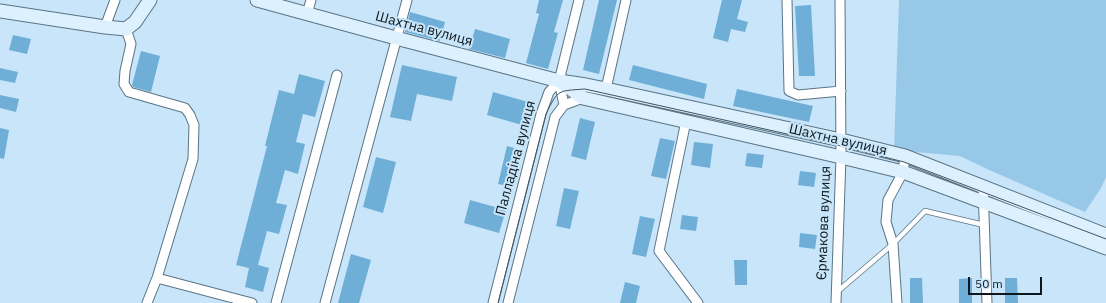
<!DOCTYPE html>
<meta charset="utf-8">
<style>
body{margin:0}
#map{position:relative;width:1106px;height:303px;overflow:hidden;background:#c8e5f9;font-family:"IBM Plex Sans",sans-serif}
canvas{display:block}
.scale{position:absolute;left:968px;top:277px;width:74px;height:18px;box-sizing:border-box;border:2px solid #0d181e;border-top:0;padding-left:5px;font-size:12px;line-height:14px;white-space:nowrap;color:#0d181e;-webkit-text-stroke:3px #c8e5f9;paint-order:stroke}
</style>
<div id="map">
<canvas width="1106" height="303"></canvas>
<div class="scale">50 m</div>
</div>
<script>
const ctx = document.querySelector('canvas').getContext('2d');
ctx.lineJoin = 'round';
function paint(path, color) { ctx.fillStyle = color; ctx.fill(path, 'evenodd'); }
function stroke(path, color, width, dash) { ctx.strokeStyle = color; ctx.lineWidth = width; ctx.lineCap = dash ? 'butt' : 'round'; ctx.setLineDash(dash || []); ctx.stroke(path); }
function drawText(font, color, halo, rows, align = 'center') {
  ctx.font = font + ' "IBM Plex Sans",sans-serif'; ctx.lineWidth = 4; ctx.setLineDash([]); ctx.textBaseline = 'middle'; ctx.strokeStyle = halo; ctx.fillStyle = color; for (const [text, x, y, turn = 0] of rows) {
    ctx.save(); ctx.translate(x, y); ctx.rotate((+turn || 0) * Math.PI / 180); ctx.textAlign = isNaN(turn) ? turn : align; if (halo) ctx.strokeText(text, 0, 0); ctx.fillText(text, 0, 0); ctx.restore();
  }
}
paint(new Path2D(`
 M899,0H1106V177L1101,188L1085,212L987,169L960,156L894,150Z`), '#97c8e8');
paint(new Path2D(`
 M539,0H563L554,32L558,33L548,69L526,63L539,14L536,13Z
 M599,0H617L599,74L583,70Z
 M722,0H742L737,19L748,22L745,32L731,29L728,42L713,38Z
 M811,5L815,76H799L795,6Z
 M410,12L445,22L440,41L405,32Z
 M475,29L510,39L505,58L469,49Z
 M13,35L31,39L27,54L9,50Z
 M141,51L160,56L151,92L133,87L132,85Z
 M402,65L457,77L452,101L417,94L411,121L390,117Z
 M633,65L707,84L704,99L629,80Z
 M0,68L18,72L15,83L0,80Z
 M299,74L325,81L315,117L303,114L296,142L305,144L298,174L285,170L276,203L287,205L279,234L267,231L258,265L269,268L263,292L245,287L249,268L236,265L267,146H265L279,90L294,94Z
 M737,89L813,106L809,122L733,106Z
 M493,92L528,102L522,125L487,115Z
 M0,95L19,99L16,112L0,108Z
 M580,118L595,122L586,160L571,156Z
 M0,128L9,130L4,159L0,158Z
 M660,138L675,141L666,179L651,176Z
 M694,142L713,144L710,168L691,165Z
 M507,146L521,150L513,187L498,184Z
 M747,153L764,155L762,168L745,166Z
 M376,157L396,162L383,213L363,207Z
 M800,171L816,173L814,187L798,185Z
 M564,188L579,191L570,229L556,226Z
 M470,200L506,210L499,233L464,223Z
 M682,215L698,217L696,231L680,229Z
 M640,216L655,219L646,257L632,254Z
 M800,233L817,235L815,249L799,247Z
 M351,254L371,260L359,303H338Z
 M734,260H747V285H735Z
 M910,278H922L923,303H910Z
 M972,278V303H959V279Z
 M1005,278H1017L1018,303H1005Z
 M625,282L640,286L636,303H620Z`), '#6fafd7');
const service = new Path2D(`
 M837,292L893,244L925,211L984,225`);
const minor = new Path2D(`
 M787,0L789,91L798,95L841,91
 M307,14L311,0
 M105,27L115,0
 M126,29L131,44L125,71L124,84L129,92L185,108L190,115L194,125L193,159L157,278L147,303
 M559,81L564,105
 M606,89L626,0
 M686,121L659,251L698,303
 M983,186L987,303
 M157,278L252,303
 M276,303L337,75
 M325,303L407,0
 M493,303L541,114L549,92L559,81L579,0
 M508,303L555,117L564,105L583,98
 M836,303L841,157L840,0
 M897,303L893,244L886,222L888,200L903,172L905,156`);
const secondary = new Path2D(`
 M257,0L396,38L559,81L586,85L606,89L841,140L905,156L1106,235
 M0,11L105,27L126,29L135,22L150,0
 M561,82L583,98L841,157L903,172L1106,248`);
stroke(service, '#597485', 6);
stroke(minor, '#597485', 11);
stroke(secondary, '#597485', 15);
stroke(service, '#fff', 4.5);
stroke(minor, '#fff', 9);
stroke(secondary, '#dcf0fd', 13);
stroke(new Path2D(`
 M498,303L546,114C558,89 558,91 585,89L841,146L904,162L1106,239`), '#43535e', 1);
drawText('14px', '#0d181e', '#c8e5f9', [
 ["Шахтна вулиця",424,29,15],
 ["Шахтна вулиця",838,140,13],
 ["Палладіна вулиця",516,158,-75],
 ["Єрмакова вулиця",824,223,-88]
]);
</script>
